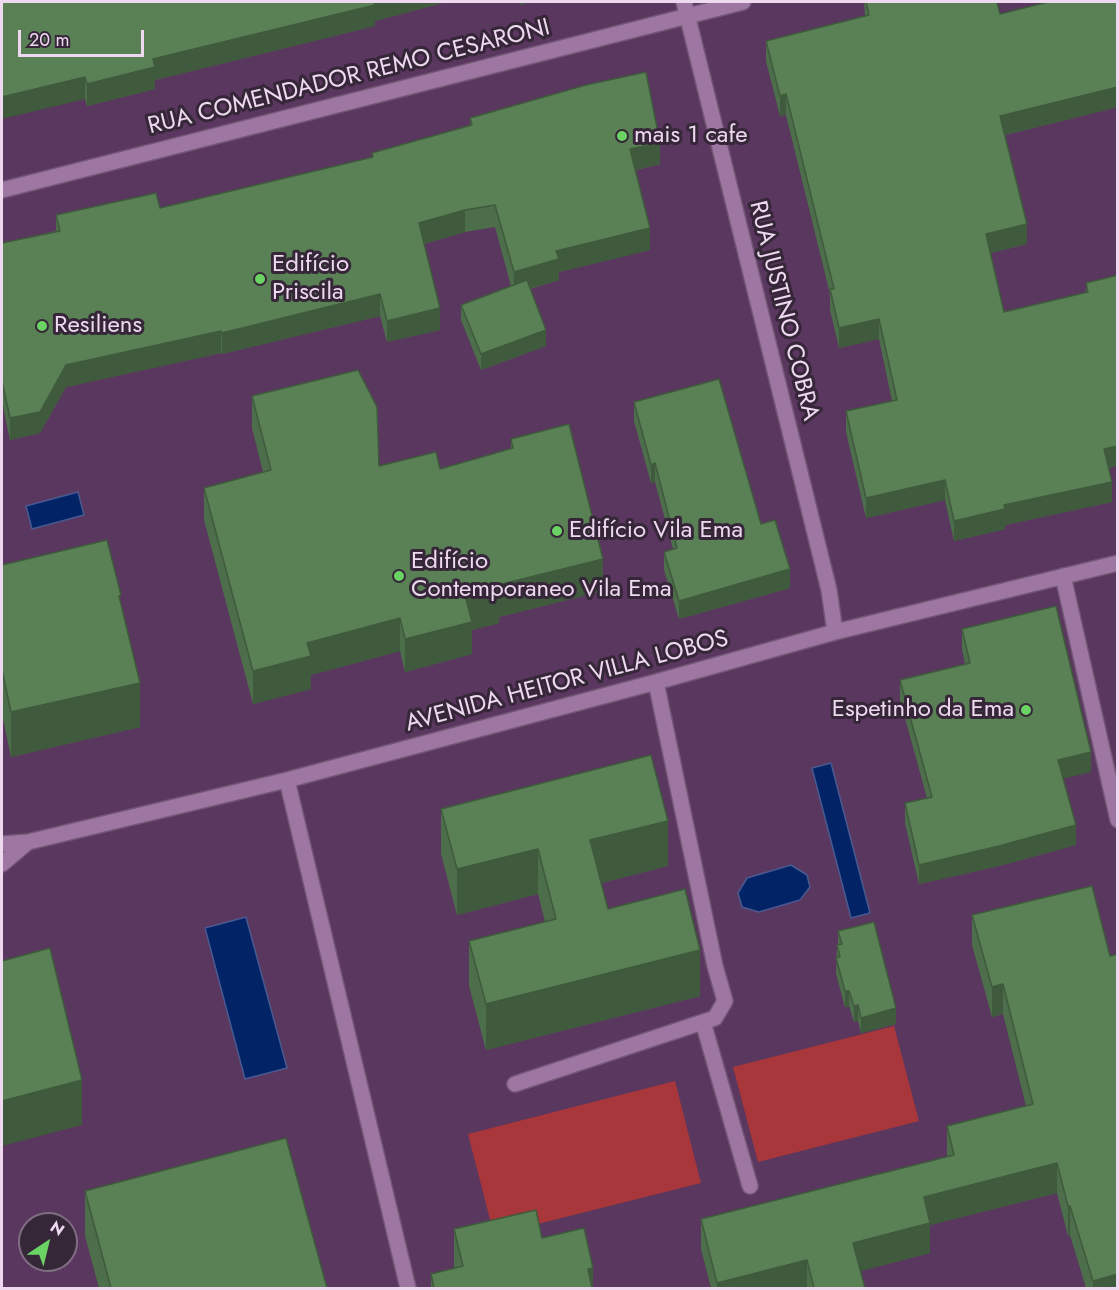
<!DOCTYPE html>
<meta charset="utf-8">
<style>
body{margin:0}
#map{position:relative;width:1119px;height:1290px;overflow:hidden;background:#59375e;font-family:Jost,sans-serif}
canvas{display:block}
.frame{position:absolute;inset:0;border:3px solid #eed9f0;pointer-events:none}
.north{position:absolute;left:18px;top:1212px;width:60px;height:60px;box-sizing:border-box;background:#352638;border:2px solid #7f6e82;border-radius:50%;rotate:35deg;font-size:16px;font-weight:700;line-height:24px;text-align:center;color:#eed9f0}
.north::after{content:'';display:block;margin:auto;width:21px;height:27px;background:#6bd363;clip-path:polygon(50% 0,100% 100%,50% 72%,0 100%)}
.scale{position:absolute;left:18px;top:30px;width:126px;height:27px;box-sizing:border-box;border:3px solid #eed9f0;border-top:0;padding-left:8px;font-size:18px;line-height:21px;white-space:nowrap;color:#eed9f0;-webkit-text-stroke:4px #352638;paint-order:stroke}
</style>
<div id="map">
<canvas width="1119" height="1290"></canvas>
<div class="frame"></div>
<div class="north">N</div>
<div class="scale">20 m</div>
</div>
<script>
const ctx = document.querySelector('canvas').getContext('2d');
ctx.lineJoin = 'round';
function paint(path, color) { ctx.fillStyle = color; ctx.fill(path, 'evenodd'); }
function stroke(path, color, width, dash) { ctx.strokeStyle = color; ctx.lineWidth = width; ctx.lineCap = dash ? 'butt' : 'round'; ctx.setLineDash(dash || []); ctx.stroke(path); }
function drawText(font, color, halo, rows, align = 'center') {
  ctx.font = font + ' Jost,sans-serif'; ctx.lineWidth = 6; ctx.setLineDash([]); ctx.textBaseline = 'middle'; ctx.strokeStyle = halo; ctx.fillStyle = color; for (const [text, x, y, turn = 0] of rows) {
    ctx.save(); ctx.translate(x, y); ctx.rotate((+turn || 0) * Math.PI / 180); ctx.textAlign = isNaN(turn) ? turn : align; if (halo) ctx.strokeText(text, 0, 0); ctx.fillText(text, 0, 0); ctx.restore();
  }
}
paint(new Path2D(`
 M894,1026L919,1121L758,1162L733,1067Z
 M675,1081L701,1183L494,1235L468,1134Z`), '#a8373b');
const water = new Path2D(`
 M78,492L84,515L32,529L26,506Z
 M831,763L870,913L851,918L812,768Z
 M791,865L807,875L810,887L800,900L759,912L742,907L738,893L747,878Z
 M246,917L287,1068L245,1079L205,928Z`);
paint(water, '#032367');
stroke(water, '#4a5a90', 1.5);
const minor = new Path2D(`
 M684,2L829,590L835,632
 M2,190L743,2
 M1063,576L1118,820
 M287,780L408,1288
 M2,844L28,842L287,780L656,682L835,632L1118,563
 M2,864L28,842
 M703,1022L750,1186
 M515,1084L715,1018L725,1001L715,966L656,682`);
stroke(minor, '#735576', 18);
stroke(minor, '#9d77a2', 15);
paint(new Path2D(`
 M2,2H446L375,21V26L155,80V89L87,106L85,99Z
 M864,2H997L1000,14L1118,2V107L1005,135L1027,244L991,253L1004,312L1086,292V283L1118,275V466L1108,468L1112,502L1005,525V529L954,541L945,500L866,518L846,432V411L892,401L879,339L839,348L830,310V294L786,115L780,116L766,61V41L865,16Z
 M470,118L660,164L636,170L650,250L559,272V280L530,289L546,346L481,370L461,320V305L511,286L495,227L465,232L424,244L440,330L387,342L380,316L222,354L221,353L66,387L40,433L10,440L2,402V243L56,231V215L160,208L372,157V153L470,125Z
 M252,396L379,466L440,469L511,449V439L603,591L499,617V623L472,630V654L405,672L400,651L311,675V689L253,704L204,520V488L263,472L252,428Z
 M634,402L761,524L790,588L679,619L664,570V552L673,549L655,482L651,483L634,421Z
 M2,565L121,602L140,727L11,757L2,714Z
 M962,629L1091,772L1063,778L1076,845L999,866L919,884L905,823V803L927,798L900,700V680L965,664L962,649Z
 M441,809L668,866L601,883L608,909L700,996L486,1050L469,986V941L545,922L538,894L457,915L441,854Z
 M1092,886L1118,1288H1086L1070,1235L1068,1236L1057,1193L930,1225V1253L860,1271L865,1288H711L701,1249V1219L947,1157V1126L1026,1106L1003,1014L992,1017L972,945V915Z
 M838,931L896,1024L861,1033L858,1021L854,1022L849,1006L845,1007L836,974L837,945H838Z
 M85,1191L327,1288H99L85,1236Z
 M454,1229L542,1238L593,1288H431V1274L454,1269Z`), '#4d6e4a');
paint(new Path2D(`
 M373,2H446L375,21V26L155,80V89L87,106V84L153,59Z
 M520,2H532L520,5Z
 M85,77V99L2,119V97Z
 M1118,87V107L1000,136V116Z
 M786,94V115L780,116V96Z
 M660,143V164L630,171V149Z
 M465,210V232L419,245V223Z
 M1027,224V244L986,254V234Z
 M650,228V250L559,272V280L514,293V272L556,251Z
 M380,294V316L222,354V333Z
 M440,308V330L387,342V321Z
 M879,319V339L839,348V328Z
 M546,330V346L481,370V354Z
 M221,331V353L66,387L40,433L10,440V418L66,365Z
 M1118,446V466L1104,469V449Z
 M655,463V482L651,483V465Z
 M945,480V500L866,518V498Z
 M1112,482V502L1005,525V529L954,541V521L1004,505Z
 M603,559V591L499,617V623L472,630V654L405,672V639L466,599L498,585Z
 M790,569V588L679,619V601Z
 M400,618V651L311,675V689L253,704V671L307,643Z
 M140,683V727L11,757V712Z
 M1091,752V772L1058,780V760Z
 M668,821V866L590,886V840Z
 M1076,825V845L999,866L919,884V865Z
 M538,849V894L457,915V869Z
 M700,950V996L486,1050V1004Z
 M1003,984V1014L992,1017V987Z
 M845,991H849V1006L845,1007Z
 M858,1005V1021L854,1022V1006Z
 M896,1008V1024L861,1033V1018Z
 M82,1080V1125L2,1146V1101Z
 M1057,1163V1193L930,1225V1253L853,1273V1243L924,1197Z
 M1068,1206H1070V1235L1068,1236Z
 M807,1260V1288H717V1283Z
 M593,1268V1288H588V1269Z
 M1118,1274V1288H1093V1281Z`), '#3f5a3c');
const building = new Path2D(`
 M2,2H374L375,5L153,59L155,67L87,84L85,77L2,97Z
 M866,2H997L1000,14L1048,2H1118V87L1000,116L1027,224L986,234L1004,312L1088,292L1086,283L1118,275V446L1104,449L1112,482L1004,505L1005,509L954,521L945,480L866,498L846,411L897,400L879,319L839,328L830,289H834L786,94L780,96L766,41L869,15Z
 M646,72L660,143L630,149L650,228L556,251L559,259L514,272L495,205L465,210L419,223L440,308L387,321L380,294L222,333L221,331L66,365L40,412L10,418L2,381V243L60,231L56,215L156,193L160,208L373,157L372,153L472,125L470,118L586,85Z
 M527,280L546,330L481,354L461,305Z
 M358,370L377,407L379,466L436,452L440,469L513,448L511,439L569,424L603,559L498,585L499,590L466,599L472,622L405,639L400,618L307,643L311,656L253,671L204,488L271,470L252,396Z
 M719,379L761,524L775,520L790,569L679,601L664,552L677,548L655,463L651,465L634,402Z
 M107,540L121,595L119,596L140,683L11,712L2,670V565Z
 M1056,606L1091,752L1058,760L1076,825L999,846L919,865L905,803L932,797L900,680L970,663L962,629Z
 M651,755L668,821L590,840L608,909L685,889L700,950L486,1004L469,941L556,919L538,849L457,869L441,809Z
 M1092,886L1110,956L1118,954V1274L1093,1281L1070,1206H1068L1057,1163L924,1197L930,1223L853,1243L865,1288H814L807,1260L717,1283L701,1219L954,1155L947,1126L1033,1104L1003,984L992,987L972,915Z
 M874,922L896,1008L861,1018L858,1005L854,1006L849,991H845L836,958L840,957L837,945L842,944L838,931Z
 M50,948L82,1080L2,1101V961Z
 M286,1138L327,1288H111L85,1191Z
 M536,1210L542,1238L584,1228L593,1268L588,1269L592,1288H434L431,1274L463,1266L454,1229Z`);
paint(building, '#5a8056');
stroke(building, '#3f5a3c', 1.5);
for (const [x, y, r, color] of [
 [622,136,6,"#6bd363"],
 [260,279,6,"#6bd363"],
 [42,326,6,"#6bd363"],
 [557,531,6,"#6bd363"],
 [399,576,6,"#6bd363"],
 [1026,710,6,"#6bd363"]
]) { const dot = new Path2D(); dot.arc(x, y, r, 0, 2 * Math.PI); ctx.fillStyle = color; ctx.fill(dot); stroke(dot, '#352638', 2); }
drawText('24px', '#eed9f0', '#352638', [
 ["RUA COMENDADOR REMO CESARONI",349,78,-14],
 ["RUA JUSTINO COBRA",783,311,76],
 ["AVENIDA HEITOR VILLA LOBOS",567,682,-15]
]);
drawText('24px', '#eed9f0', '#352638', [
 ["mais 1 cafe",634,136],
 ["Edifício",272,265],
 ["Priscila",272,293],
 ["Resiliens",54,326],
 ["Edifício Vila Ema",569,531],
 ["Edifício",411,562],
 ["Contemporaneo Vila Ema",411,590],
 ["Espetinho da Ema",1014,710,"right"]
], 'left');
</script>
